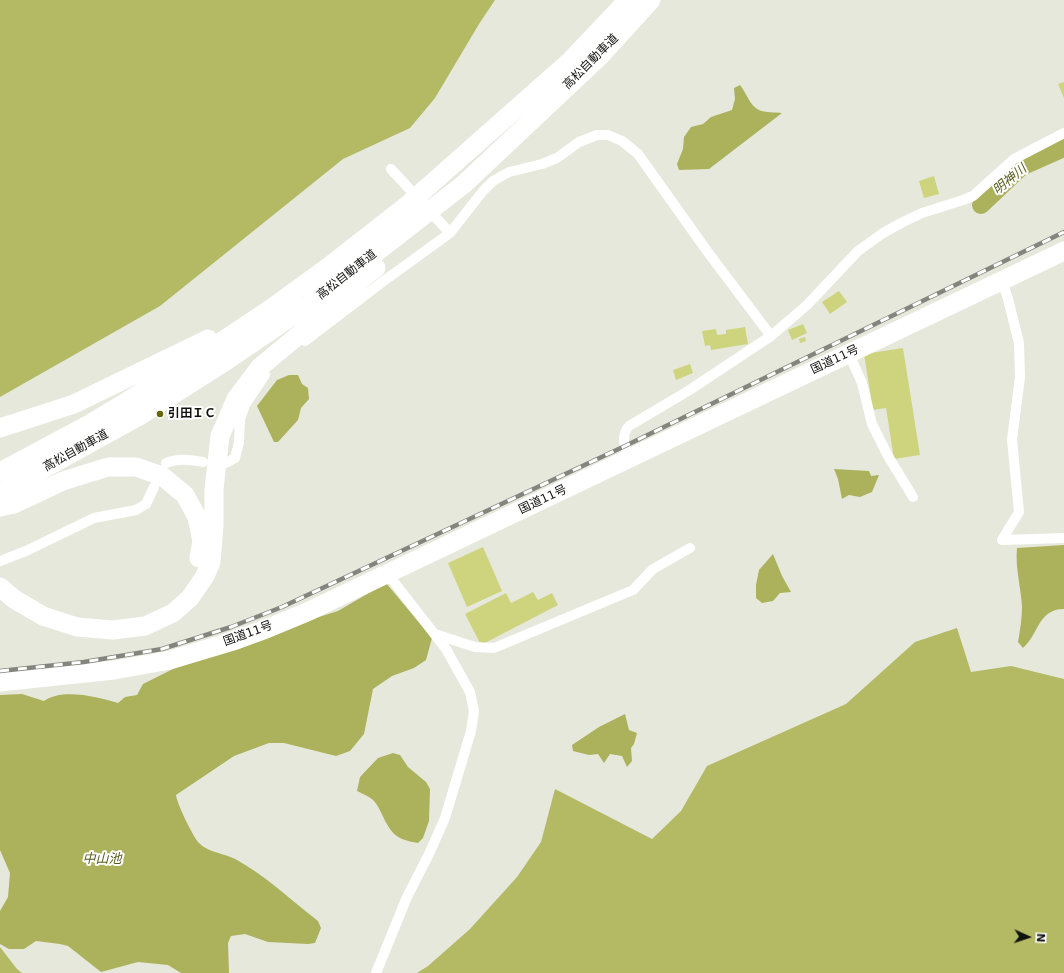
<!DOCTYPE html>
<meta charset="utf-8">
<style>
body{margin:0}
#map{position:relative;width:1064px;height:973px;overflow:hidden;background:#e6e8dc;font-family:"DejaVu Sans",sans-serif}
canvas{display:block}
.north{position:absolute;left:1008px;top:917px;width:40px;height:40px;-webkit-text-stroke:3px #fff;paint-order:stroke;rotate:93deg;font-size:11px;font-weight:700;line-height:16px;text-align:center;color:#11110e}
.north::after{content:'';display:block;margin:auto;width:14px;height:18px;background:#11110e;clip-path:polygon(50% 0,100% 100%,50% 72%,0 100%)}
</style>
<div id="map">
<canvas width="1064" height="973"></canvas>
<div class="north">N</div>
</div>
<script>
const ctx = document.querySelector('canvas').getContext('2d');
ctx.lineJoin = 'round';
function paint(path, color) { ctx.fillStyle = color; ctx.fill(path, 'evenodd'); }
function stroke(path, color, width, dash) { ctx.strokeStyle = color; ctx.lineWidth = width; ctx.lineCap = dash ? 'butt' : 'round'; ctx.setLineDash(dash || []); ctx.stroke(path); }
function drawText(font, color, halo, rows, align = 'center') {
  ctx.font = font + ' "DejaVu Sans","Noto Sans JP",sans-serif'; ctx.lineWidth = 4; ctx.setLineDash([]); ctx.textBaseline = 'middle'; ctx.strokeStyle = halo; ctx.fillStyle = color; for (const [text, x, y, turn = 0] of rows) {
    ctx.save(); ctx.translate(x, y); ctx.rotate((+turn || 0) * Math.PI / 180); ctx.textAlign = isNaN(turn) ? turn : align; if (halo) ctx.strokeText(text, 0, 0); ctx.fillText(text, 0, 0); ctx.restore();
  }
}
paint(new Path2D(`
 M0,0H495L479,24L435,98L410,128L343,159L160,306L0,397Z
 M957,628L971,672L1011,666L1064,679V973H417L428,966L470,929L517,877L541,842L555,789L652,839L681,811L707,766L846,704L915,642Z
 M0,947L17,969L22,973H0Z`), '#b4b964');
paint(new Path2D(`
 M740,85C746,92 750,106 759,110C765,113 775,112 782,113L709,169L679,170L677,164L683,149L684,137L691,127L703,124L711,117L732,110L735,99L734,88Z
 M289,375H298L302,384L308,388L309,399L301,408L298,420L278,442H274L257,406L277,380Z
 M834,469L869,471L871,476L879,475L872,492L860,497L849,495L842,499L838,479Z
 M1064,545V609C1038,609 1039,634 1023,648L1018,642C1020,630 1022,619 1022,607C1021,587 1015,568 1017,548Z
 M773,554L782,576L791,592L780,593L773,601L762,603L756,598V585L759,570Z
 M386,583L432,638L426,660L414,668L392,676L373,689L364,734L350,751L336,756L284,743H269L234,756L176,795C177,804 192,834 198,842C208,853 225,853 237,860C266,876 292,901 318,921L321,928L315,943L308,944L268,942L245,934L231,936L228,943L229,973H181L168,965L138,962L101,972L68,946L60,944L36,941L24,949H9L0,944V911L8,897L10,873L0,850V695L22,694L44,701C63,688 97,697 118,703L125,697L137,695L143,684L189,661L239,649L319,617L338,611Z
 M625,714L629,730L637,733L634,744L631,748L632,761L627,767L622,756L610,754L604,763L598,754L589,755L573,751L572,745L599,727Z
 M393,753L400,755L408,767L426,782L430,789L429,821L423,838L418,843C413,842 407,841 402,839C386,832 384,813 374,801C369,796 363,794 357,791L360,777L378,758Z`), '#acb15c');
stroke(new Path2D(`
 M981,205L1021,167L1064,148`), '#acb15c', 18);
paint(new Path2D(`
 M1064,82V98L1058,84Z
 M934,176L939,194L924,198L919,181Z
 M839,291L847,302L830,314L822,302Z
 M803,324L807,333L792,340L788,330Z
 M745,327L748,344L711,350L710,345L705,346L702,331L716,329L717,335L726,334V330Z
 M805,337L806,341L800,343L799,339Z
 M903,348L920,455L894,459L886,408L873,410L864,354Z
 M690,364L693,373L676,380L673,370Z
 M483,547L502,591L467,607L448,563Z
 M533,592L538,600L552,593L558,605L481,645L465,614L506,593L511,603Z`), '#ced47e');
stroke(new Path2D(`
 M391,169L450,233
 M1002,281L1008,299L1019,343L1020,377L1012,440L1019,512L1002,540L1064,538
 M305,341L381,283L450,233L483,191L493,181L509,172L542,164L557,158L579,142L597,135H608L622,141L638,154L707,251L771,336
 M849,354L862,383L872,424L888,456L913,497
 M629,459C625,447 620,436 629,426L688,391L771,336L807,305L858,251L883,233L903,222L922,213L963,200L973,196L1014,159L1064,133
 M166,463C178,458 190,460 203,462
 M226,463L235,458L239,442L240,419L245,405L265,375
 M0,561L26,551L94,518L136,510L146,504L154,487
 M435,634L475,647L494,648L633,590L653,569L690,548
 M376,973L407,897L429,854L445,818L471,731L474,711L470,692L446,649L387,573`), '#fff', 10);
stroke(new Path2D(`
 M0,428L74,404L208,339
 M0,472L88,425L185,366L269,310L327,268L405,207L570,61L628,0
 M0,493L141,415L226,361L310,304L464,184L600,56L651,0
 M0,507L14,504L63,481L108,467H136L162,476L185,495L197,517L202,541L199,558
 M0,587L14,599L43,616L77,627L113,630L145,626L173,613L190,598L205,576L211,562L214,525V489L220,436L236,399L260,367L323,315L364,277L376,268
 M0,682L114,670L170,660L230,642L266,629L307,612L1064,251`), '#fff', 19);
const rail = new Path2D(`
 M0,671L84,662L162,649L231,627L282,607L625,446L1064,232`);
stroke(rail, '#84857d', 4.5);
stroke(rail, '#fff', 3, [9]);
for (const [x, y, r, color] of [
 [160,414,4,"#656704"]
]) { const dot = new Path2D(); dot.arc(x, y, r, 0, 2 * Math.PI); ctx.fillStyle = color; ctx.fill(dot); stroke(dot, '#fff', 1.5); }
drawText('12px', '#11110e', '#fff', [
 ["高松自動車道",591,62,-45],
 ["高松自動車道",347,275,-38],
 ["国道11号",835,360,-25],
 ["高松自動車道",76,451,-29],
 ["国道11号",543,500,-25],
 ["国道11号",248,634,-20]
]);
drawText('bold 12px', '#11110e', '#fff', [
 ["引田ＩＣ",168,414]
], 'left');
drawText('italic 13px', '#595c1e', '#fff', [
 ["明神川",1010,180,-40],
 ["中山池",102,860]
]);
</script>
